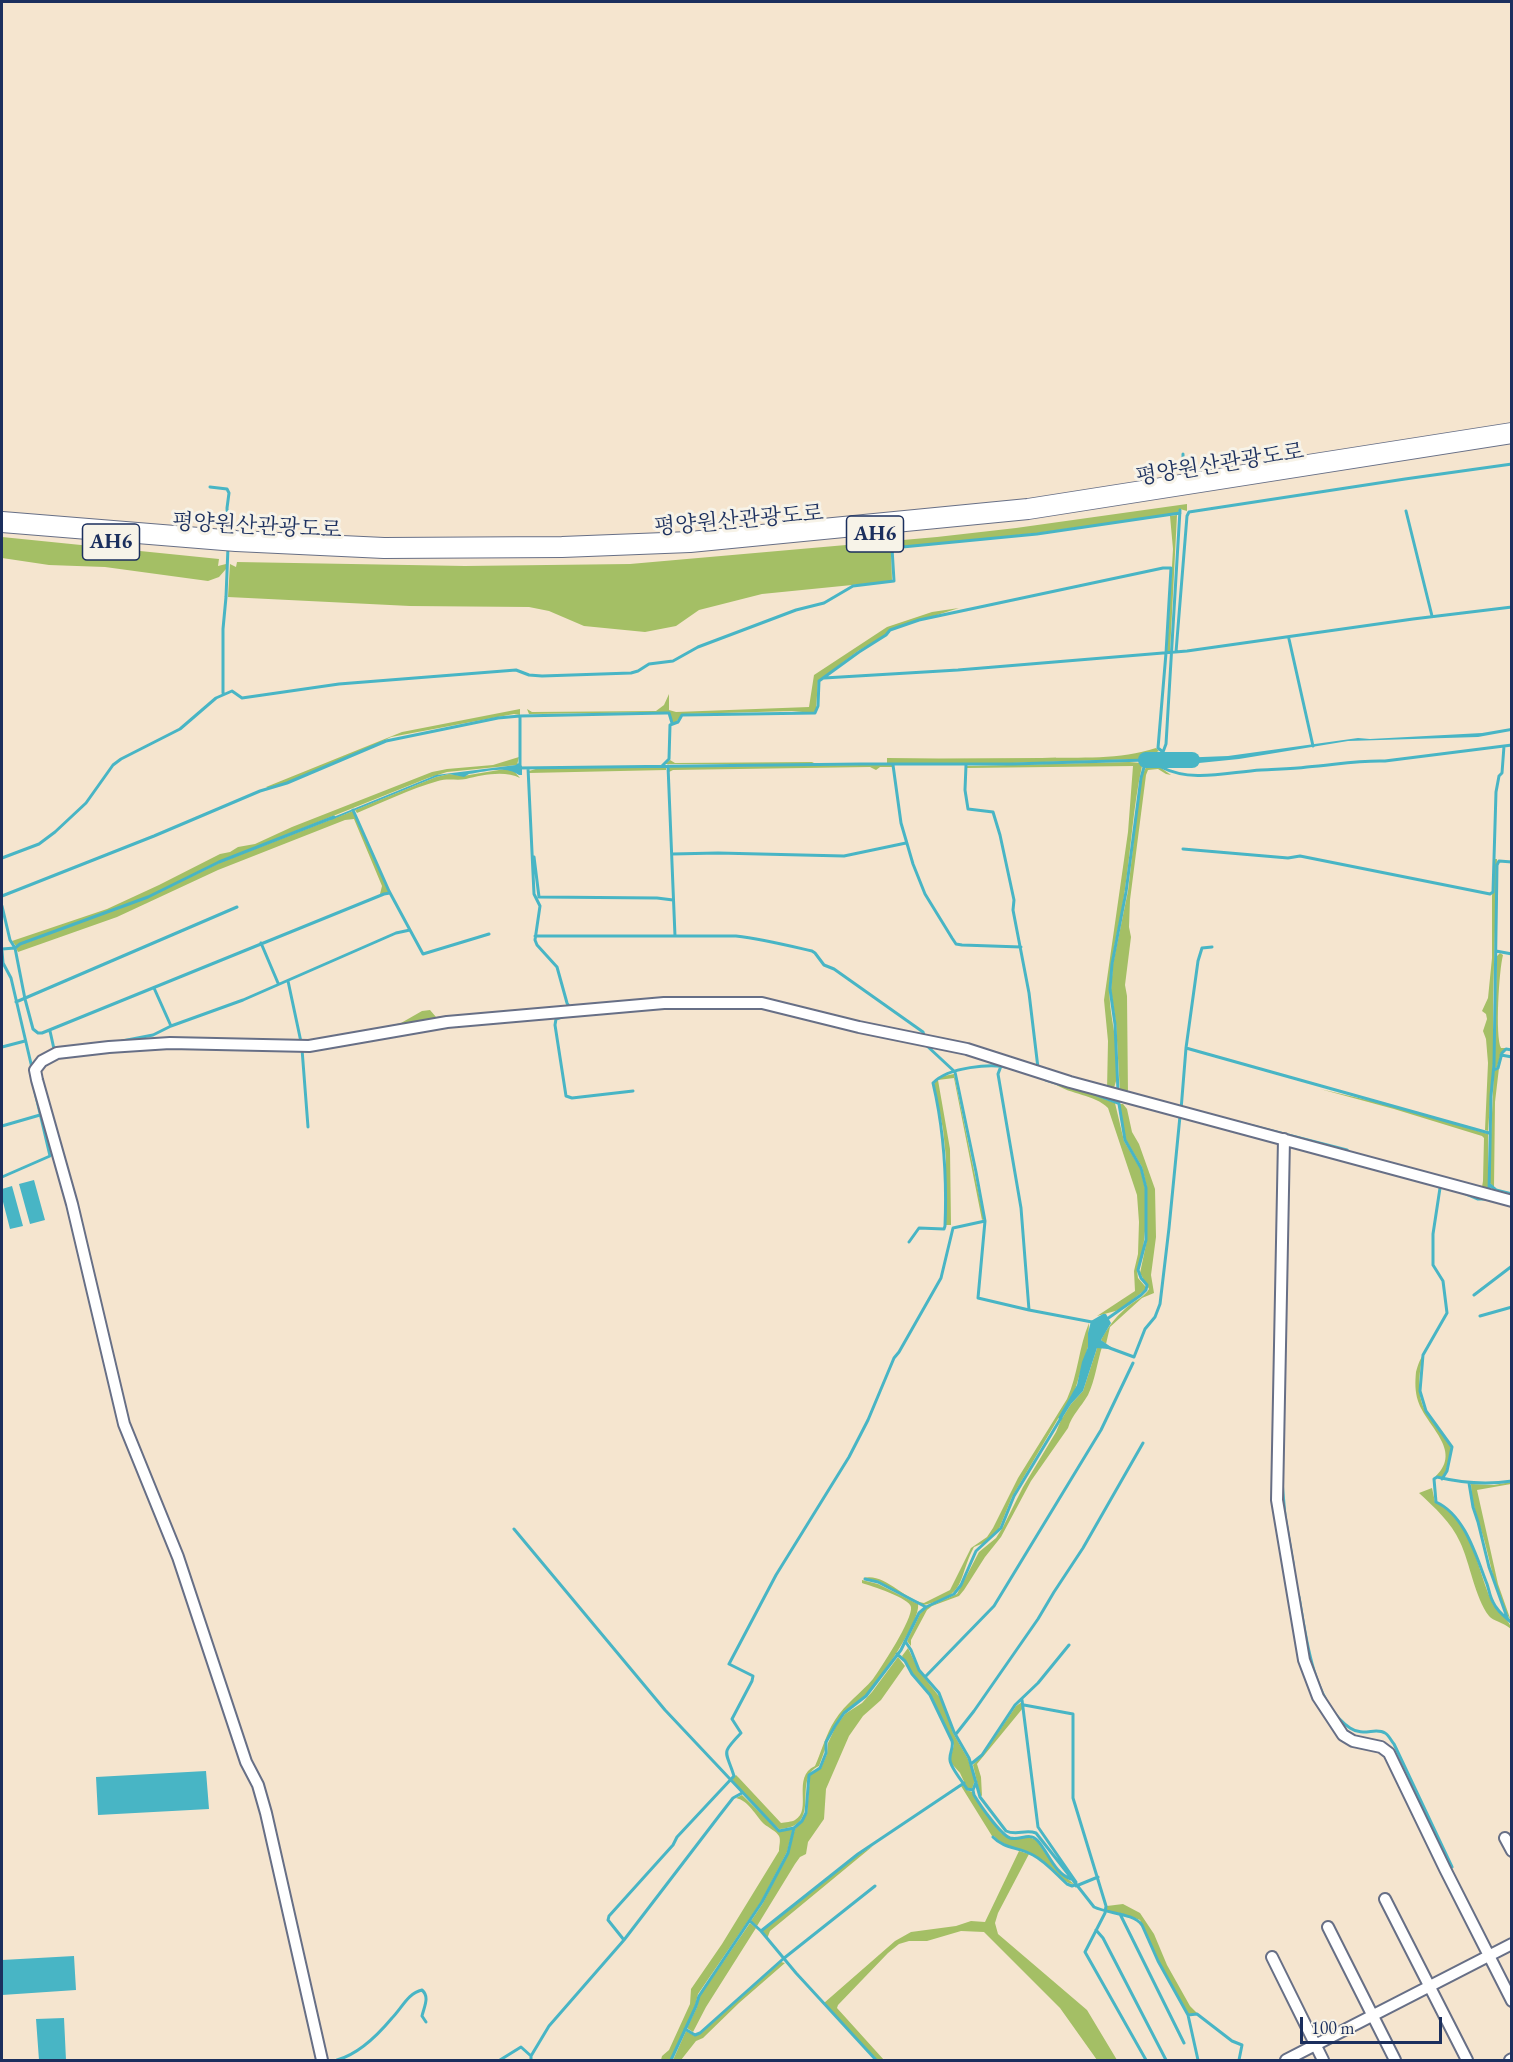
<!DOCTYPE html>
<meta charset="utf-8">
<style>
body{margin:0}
#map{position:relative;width:1513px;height:2062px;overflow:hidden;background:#f5e5cf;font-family:"EB Garamond",serif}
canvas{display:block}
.frame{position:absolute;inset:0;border:3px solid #1b2f5e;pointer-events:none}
.scale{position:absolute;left:1300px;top:2017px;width:142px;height:27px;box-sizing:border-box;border:3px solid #1b2f5e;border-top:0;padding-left:8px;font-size:18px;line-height:21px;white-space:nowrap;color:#1b2f5e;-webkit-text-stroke:4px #f7f3e8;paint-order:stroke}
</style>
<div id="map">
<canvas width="1513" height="2062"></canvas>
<div class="frame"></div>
<div class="scale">100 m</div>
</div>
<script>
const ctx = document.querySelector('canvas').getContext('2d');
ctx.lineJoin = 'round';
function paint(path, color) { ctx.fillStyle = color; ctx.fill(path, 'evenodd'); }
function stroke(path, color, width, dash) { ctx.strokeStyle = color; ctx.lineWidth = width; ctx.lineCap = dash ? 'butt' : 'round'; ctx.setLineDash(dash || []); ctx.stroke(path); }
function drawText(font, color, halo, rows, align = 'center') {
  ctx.font = font + ' "EB Garamond","Noto Serif KR",serif'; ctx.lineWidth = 6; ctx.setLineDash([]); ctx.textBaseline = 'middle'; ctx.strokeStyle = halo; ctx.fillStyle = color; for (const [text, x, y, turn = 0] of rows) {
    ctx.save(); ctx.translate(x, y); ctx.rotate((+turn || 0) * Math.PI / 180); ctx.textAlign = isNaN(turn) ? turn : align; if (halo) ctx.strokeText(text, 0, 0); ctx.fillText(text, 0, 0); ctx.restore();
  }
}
paint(new Path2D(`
 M1187,504V511L1180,509L1178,513L1037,533L891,548L892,581L762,594L699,610L676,626L645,632L584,626L549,611L529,607L410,606L228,597L230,564L236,567L237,562L465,566L630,564L937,537L1016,528Z
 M1177,515L1170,652H1167L1173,549L1170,516Z
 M2,537L219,559L218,566L226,564V569L219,577L208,581L105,567L49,565L2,558Z
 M959,608L890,630L886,635L858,651L818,681L816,710L813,713L792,711L686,714L682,715L675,723L670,720L669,712L529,714L527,709L532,712L656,711L664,705L669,694V710L676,712L809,707L814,675L887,627L932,612Z
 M520,709V715L514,714L391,737L359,753L270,789L266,787L402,732Z
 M1156,748L1159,751L1141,759L1012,763H887V758C939,759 990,758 1042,758C1080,757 1120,760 1156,748Z
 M519,757L517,765L447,772L428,778L218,862L147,897L16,946L12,941L107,909L159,885L220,854L230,852L238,847L255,844L292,827L432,772L447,769L493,765Z
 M670,760L675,763L812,762L816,764H665Z
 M1129,762L1141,763L1142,766C1133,807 1131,849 1125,889C1120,928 1107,964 1110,1003C1112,1027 1124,1069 1113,1090H1107L1108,1041L1104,1000L1128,832L1133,766L967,768V766Z
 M1151,764L1157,765L1171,775L1166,774L1158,769L1148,770L1146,775L1130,900L1129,927L1131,937L1125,985L1127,996L1128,1095L1120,1093L1116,1023L1111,990L1113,964L1128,891L1141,778L1147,765Z
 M861,765H892V767H880L876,770L870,767L673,770L669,772V767H676Z
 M666,767V770L529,773V771L539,768Z
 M505,769L514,771L520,778C505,770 481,775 466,779C457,781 448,778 438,781C410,789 383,802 357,813L355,810L436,777L449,774L463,776Z
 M353,811L359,821L367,843L374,855L389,893L380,894L382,886L354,819L345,820L218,870L117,917L18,952L16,948L20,945L147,898L219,863Z
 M1495,859H1497L1493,1000V1064L1488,1131L1485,1130L1488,1063L1486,1039L1483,1031L1487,1019L1486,1014L1482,1011L1488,998L1492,958V896Z
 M1500,953L1503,955C1499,970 1495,1036 1501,1048H1506L1501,1053L1497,1067L1494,1069L1497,956Z
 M550,1007L547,1010L366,1031L401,1023L422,1011L430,1010L436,1017Z
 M1499,1068L1495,1102L1494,1187L1490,1183L1489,1177L1494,1071Z
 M954,1074L984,1219L982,1220L954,1078L938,1080L950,1149L951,1225H946V1158L943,1129L934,1084L939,1077Z
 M1055,1084L1089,1093L1115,1103L1124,1141L1140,1168L1145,1188V1231L1143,1250L1137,1270L1138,1278L1145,1286V1290L1119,1310L1097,1316L1135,1291L1134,1271L1138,1254L1139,1222L1137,1195L1108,1108C1094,1094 1071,1095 1055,1084Z
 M1320,1089L1397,1107L1488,1134V1190L1480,1189L1482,1187L1483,1181L1484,1138L1482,1136L1394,1109Z
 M1119,1104H1123L1127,1109L1132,1132L1139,1144L1155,1189L1156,1237L1151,1275L1154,1293L1142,1298L1110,1327L1106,1344L1101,1340C1108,1326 1118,1314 1131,1304C1138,1299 1145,1296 1149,1289L1140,1273L1147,1240V1188L1142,1167L1126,1140Z
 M1089,1323L1088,1347L1075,1390L1012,1497L999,1529L986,1542L974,1547C957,1579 968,1596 923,1605L878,1581L863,1578C884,1572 903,1599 924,1603L950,1590L971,1548L987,1537L993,1528L1018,1478L1067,1399C1078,1375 1079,1346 1089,1323Z
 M1102,1347C1097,1363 1095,1380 1088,1395C1081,1407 1072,1415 1068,1428L1031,1481L1001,1537L985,1557L964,1590L959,1596L932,1606L927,1610L911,1640V1646L907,1641L920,1614L926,1608L957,1594L979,1552L996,1538L1003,1527L1023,1487L1056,1432L1061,1420L1071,1404L1083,1391L1097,1348Z
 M1423,1355C1419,1373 1416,1395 1426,1412C1433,1425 1445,1434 1451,1448L1446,1471L1442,1477L1436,1476C1463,1450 1426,1426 1418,1401C1415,1392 1415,1382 1416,1372C1418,1365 1419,1361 1423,1355Z
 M1511,1482V1484L1477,1490L1498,1584L1511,1621C1498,1601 1493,1575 1487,1551C1482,1528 1471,1507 1471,1484L1494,1485Z
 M1432,1488L1435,1502C1471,1518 1477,1568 1491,1600C1495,1611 1511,1620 1511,1629C1503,1622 1493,1621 1489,1616C1475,1598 1470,1563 1460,1542C1451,1522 1435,1508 1419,1493Z
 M862,1580L878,1584L918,1604C921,1621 879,1681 866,1695C858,1702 848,1707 841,1716C828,1733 827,1747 819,1766C790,1779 825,1827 779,1829L742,1793L732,1779L736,1775L739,1778L781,1823C785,1822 792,1822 795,1820C813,1810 791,1777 815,1766C822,1750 826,1734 835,1720C845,1704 861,1693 873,1679C881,1668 913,1619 911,1607C910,1598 871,1586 862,1583Z
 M908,1648L919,1671L942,1700L953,1733L968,1759L975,1780L972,1789L967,1788L960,1773L952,1764L950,1759L954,1745L931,1695L912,1673L902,1656Z
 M898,1657L905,1666L881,1700L863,1716L849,1736L826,1789L824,1819L808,1842L806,1854L800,1857L795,1864L757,1926L751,1921L763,1903L788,1853L795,1829L807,1814L810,1775L821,1768L827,1754L828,1743L836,1726L845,1714L862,1703L872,1692Z
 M1022,1702L1023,1708L977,1764L981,1777L982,1796L980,1795L973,1765L989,1746L1016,1706Z
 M963,1784L967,1790L972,1792L976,1800L1001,1833L1013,1839L1029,1837L1036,1840L1058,1871L1074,1884C1062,1884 1051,1866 1040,1859C1026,1847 1006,1850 994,1836H992L961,1786Z
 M742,1795L779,1831L793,1829L787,1852L761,1902L698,1994L695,2006L671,2060H661L662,2056L669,2050L690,2004L691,1989L722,1944L779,1851C779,1846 781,1840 779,1836C776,1831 769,1828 764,1824C755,1815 749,1801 736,1798Z
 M873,1846L770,1931L767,1939L762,1931L858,1855Z
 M1019,1851L1029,1854L998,1913L995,1923L998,1934L1087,2010L1117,2060H1097L1060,2008L984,1932L961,1931L927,1941H909L899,1944L888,1953L838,2005L837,2008L884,2060H877L824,2003L895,1941L911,1932L956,1926L971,1921L985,1922Z
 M1123,1904L1140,1913L1154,1934L1167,1965L1190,2006L1197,2013L1188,2014L1159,1961L1140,1920L1120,1913L1106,1912L1107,1906Z
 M750,1923L756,1928L706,2007L693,2032L687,2028L697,2007L699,1997Z
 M781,1962L785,1963L739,2003L703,2038L696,2041L681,2060H673L686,2031L695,2036L700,2034Z`), '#a4bf65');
paint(new Path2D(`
 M1511,728V731L1478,737L1348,741L1239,759L1169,766L1170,752L1177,758L1228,756L1358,738L1370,739L1482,733Z
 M518,763L522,766V775H519C505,765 485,772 469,774L464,777L449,774L436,777L331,820V818L436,775L516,765Z
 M34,1180L45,1220L30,1224L19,1184Z
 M12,1186L23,1226L10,1229L2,1198V1189Z
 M1103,1314H1106L1111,1323L1101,1340L1111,1347L1108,1349L1097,1348L1083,1391L1071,1404L1061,1420L1058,1418L1077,1385L1082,1362L1088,1347V1333L1091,1321Z
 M206,1771L209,1809L98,1815L96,1777Z
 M74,1956L76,1990L2,1995V1960Z
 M64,2018L66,2060H39L36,2019Z`), '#48b5c5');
stroke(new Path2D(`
 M1183,467V454
 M210,487L227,489L229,493L227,508L228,534
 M1180,510L1166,744L1163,752L1157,759L1161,767C1192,783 1228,772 1261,770C1276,769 1292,769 1307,767C1334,765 1358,760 1385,761L1512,745
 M1406,511L1432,616
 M1289,639L1313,746
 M1176,652L1187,516L1189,512L1405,479L1512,464
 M824,678L958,670L1187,651L1413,619L1512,607
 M223,693V629L226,597L228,547
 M520,716L665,713H669L672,723
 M893,765L901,823L913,864L925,894L952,938L956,944L962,945L1021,947
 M966,765L965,790L968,809L993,812L1000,835L1014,900L1013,910L1029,993L1038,1068
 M662,766L669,759L670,725L678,722L682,715L815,713L818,706L819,681L859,652L886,635L890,630L919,620L1163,568H1171L1166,653L1158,748L1163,752
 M668,766L675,936
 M518,768L861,764H1012L1146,760L1141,778L1126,892L1112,964L1110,989L1115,1024L1118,1091
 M528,768L534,894L540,906L535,940L537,945L557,967L567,1003L570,1008
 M353,810L389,891L410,930
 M1183,849L1288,858L1300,856L1490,894L1493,892L1496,792L1499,776L1502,773L1504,746
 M672,854L718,853L844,856L906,843
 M534,857L539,897L657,898L673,900
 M2,858L39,844L55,832L86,803L113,765L121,759L180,729L216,698L232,691L242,698L339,684L516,670L529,675L542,676L631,673L638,671L649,664L673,661L698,647L796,610L824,603L853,586L894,581L892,548L1037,534L1180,513
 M2,896L154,836L260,791L287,783L386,741L498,718L520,716V766
 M2,906L10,940L15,948L25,999L33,1029L38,1033H42L384,894L390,893
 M535,936H736C762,939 786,945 812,951L815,953L824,965L834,969L923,1032L925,1038
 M261,943L278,983
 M2,949L15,948L20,944L148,897L219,862L334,817
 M2,951L3,963L11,978L32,1068
 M1496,951L1512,954
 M288,981L301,1042
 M154,988L171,1026
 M16,1002L237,907
 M562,1017L556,1019L555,1025L566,1096L572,1098L633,1091
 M50,1031L54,1049H56
 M122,1041L153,1035L171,1026L243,1000L396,933L410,930L423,954L489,934
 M926,1045L955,1072L976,1172L985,1221L978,1298L1029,1310L1092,1322
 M2,1047L25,1041
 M1186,1048L1489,1133
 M302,1049L308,1127
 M1501,1055L1512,1057
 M1001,1066L998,1074L1021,1208L1029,1310
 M1494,1070L1498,1068L1502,1053L1506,1049L1512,1050
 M1046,1080L1059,1084
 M1092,1093L1118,1103
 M1181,1110L1186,1048L1198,961L1202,948L1212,947
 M1241,1123L1347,1150L1351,1154
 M2,1126L40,1115
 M2,1177L50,1156L31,1075
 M1490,1185L1496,1190L1512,1194
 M1489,1192L1491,1096L1494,1064L1497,865L1499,861L1512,862
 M1464,1193L1478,1199H1486
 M909,1242L919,1228L944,1229L945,1226C947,1177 944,1130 933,1083C948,1067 991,1063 1011,1068
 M1474,1295L1512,1266
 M1480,1316L1512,1307
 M1107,1319L1141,1295L1146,1290L1147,1285L1141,1278L1138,1270L1146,1240V1188L1141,1168L1125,1140L1118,1098
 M1107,1347L1134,1357L1145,1329L1155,1317L1160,1304L1169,1228L1180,1116
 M1442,1479L1447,1471L1452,1447L1426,1411L1420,1391L1423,1355L1447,1313L1443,1281L1433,1265V1234L1440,1188L1444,1186
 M1282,1481L1285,1516L1293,1563
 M1512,1481C1486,1485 1462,1483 1437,1477L1434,1479L1436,1502C1465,1515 1476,1556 1487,1584C1489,1590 1490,1597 1493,1602C1497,1611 1504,1616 1512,1623
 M1469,1483L1473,1507L1478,1522L1489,1567L1508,1620
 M514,1529L665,1710L779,1831L794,1828
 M865,1579L878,1582L926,1607
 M1299,1597C1306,1637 1313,1703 1350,1728C1363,1737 1376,1727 1385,1733C1389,1735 1391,1741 1394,1744L1452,1867
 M905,1641L911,1650L919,1670L939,1693L954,1732L969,1758L980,1797L1006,1831C1017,1836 1025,1829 1036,1833L1094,1907C1109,1914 1133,1913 1142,1925L1158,1961L1188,2015L1198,2060
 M897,1654L905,1661L912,1674L930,1695L952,1741C954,1748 949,1753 950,1760C950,1767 963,1782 967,1789L973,1790
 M925,1677L994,1606L1101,1430L1133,1363
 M1024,1705L1073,1714V1798L1106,1906L1105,1913L1085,1952L1146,2060
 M956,1734L974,1711L1038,1619L1054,1592L1083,1548L1143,1443
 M971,1764L982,1755L1015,1705L1038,1683L1069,1645
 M976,1782L973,1790L974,1795C980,1805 1000,1834 1010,1838C1020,1841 1029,1832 1037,1840C1049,1853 1054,1873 1071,1879
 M993,1837C1004,1849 1019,1847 1033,1855C1046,1862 1056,1874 1067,1884L1072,1886L1075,1885L1076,1882L1038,1827L1022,1700
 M1076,1886L1098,1877
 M1120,1914L1184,2043
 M750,1921L761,1931L796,1973L876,2060
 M1096,1930L1103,1938L1166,2060
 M761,1931L858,1854L964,1783
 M624,1940L719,1816L733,1798L742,1793
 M1188,2015L1197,2014L1232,2041L1242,2045L1239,2060
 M685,2029L695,2035L700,2033L783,1959L875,1886
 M531,2056L549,2026L624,1940L608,1920L609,1916L673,1845L677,1837L734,1776C726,1750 720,1755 741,1733L732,1719L752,1681L753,1676L729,1664L776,1575L849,1457L868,1420L894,1358L899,1352L941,1278L953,1228L985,1221
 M337,2060C359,2054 377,2036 392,2018C402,2008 408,1993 422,1990C430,1997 424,2007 422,2016L426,2022
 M500,2060L521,2047L531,2056V2060
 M671,2060L696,2006L699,1996L762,1902L788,1853L794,1828L802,1821L806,1813L809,1775L820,1768L826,1753V1742L835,1726L844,1713L866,1696L901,1650L919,1613L926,1607L954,1594L961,1585L976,1551L1001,1528L1014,1496L1061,1418`), '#48b5c5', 3);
stroke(new Path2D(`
 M1146,760H1192`), '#48b5c5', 16);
const minor = new Path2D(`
 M1284,1139L1277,1500L1304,1660L1318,1697L1343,1735L1353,1741L1381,1747L1389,1753L1445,1869L1512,2001
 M1505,1838L1512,1851
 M1385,1899L1467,2060
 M1328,1927L1395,2060
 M1272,1957L1323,2060
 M322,2060L266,1813L258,1785L246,1762L178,1557L124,1424L72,1204L37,1080L35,1070L42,1061L57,1053L109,1047L170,1043L309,1046L447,1022L664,1003H762L859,1027L967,1049L1070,1082L1512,1201
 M1286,2060L1512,1944
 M1510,2060L1512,2059`);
const motorway = new Path2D(`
 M2,522L236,541L384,548L562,547L690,542L1028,509L1512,433`);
stroke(minor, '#676f86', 14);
stroke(motorway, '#676f86', 22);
stroke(minor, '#fff', 10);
stroke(motorway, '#fff', 20);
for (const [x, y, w] of [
 [875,534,57],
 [111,542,57]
]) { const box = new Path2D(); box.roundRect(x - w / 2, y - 18, w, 36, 4.5); ctx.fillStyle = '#f7f3e8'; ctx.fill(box); stroke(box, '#1b2f5e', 1.5); }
drawText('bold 21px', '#1b2f5e', null, [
 ["AH6",875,534],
 ["AH6",111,542]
]);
drawText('22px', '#1b2f5e', '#f7f3e8', [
 ["평양원산관광도로",1220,465,-9],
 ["평양원산관광도로",739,521,-5],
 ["평양원산관광도로",257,527,3]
]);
</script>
